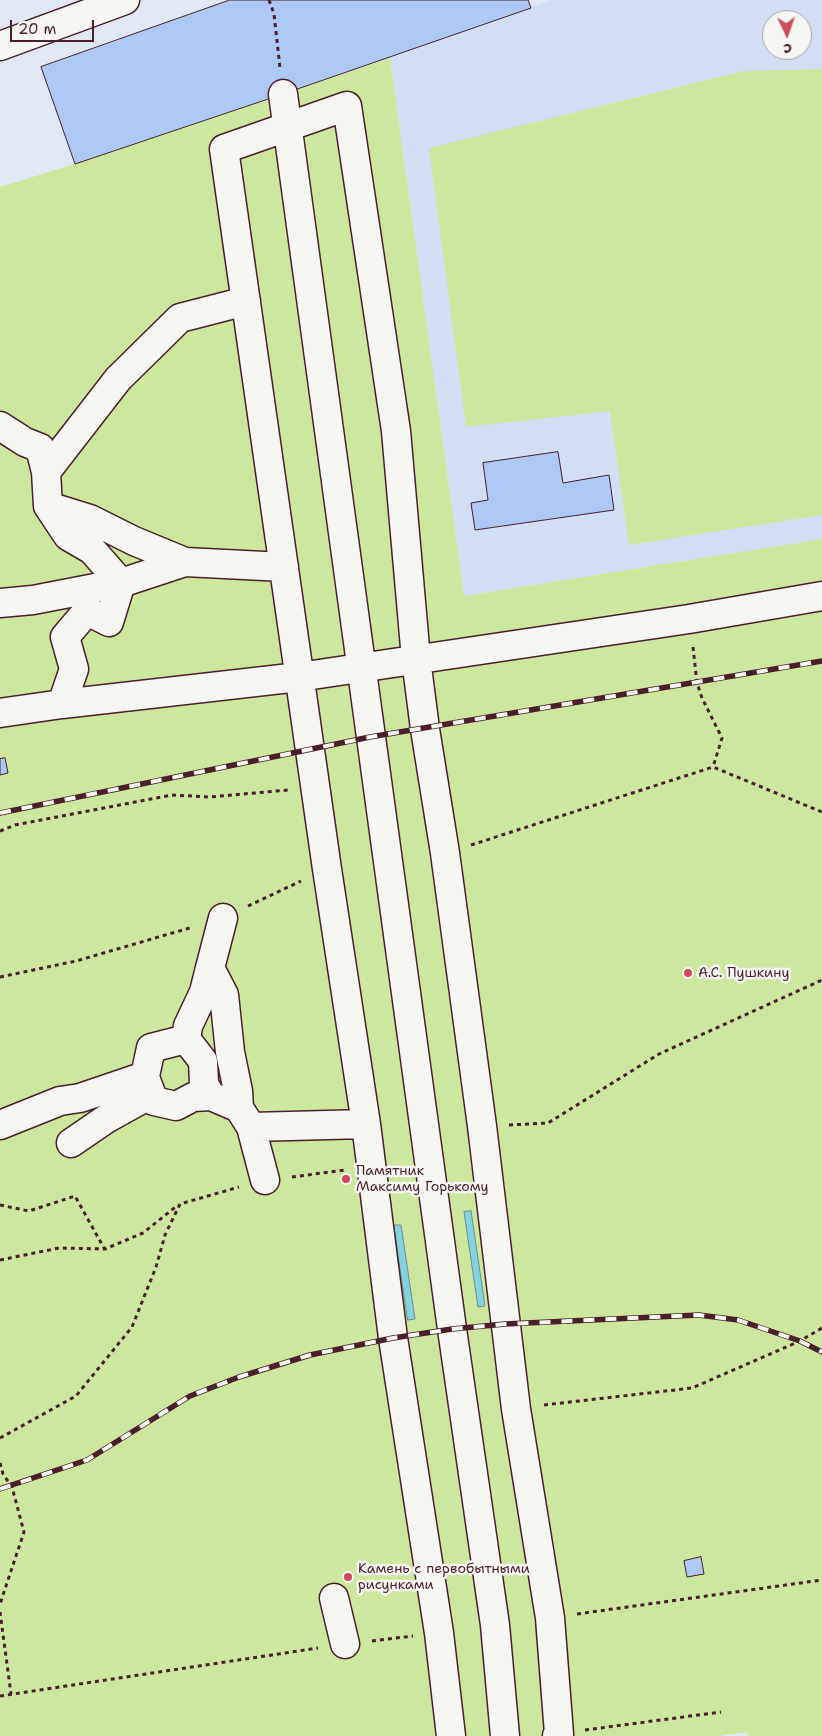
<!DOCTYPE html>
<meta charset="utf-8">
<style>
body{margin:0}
#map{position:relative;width:822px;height:1736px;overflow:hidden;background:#e0e8f3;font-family:"Shantell Sans",sans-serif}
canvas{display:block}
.north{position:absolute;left:762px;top:10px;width:50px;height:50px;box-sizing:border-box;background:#f6f6f2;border:1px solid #b1a0a2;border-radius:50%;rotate:177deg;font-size:14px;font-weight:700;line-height:20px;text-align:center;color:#4a1f2b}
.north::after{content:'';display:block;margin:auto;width:18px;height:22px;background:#d1495b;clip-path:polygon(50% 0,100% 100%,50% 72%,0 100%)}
.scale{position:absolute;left:10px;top:20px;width:84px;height:22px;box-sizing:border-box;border:2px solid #4a1f2b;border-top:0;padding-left:6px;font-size:15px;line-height:18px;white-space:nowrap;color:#4a1f2b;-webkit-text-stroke:4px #f6f6f2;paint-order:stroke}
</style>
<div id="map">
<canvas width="822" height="1736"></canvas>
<div class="north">С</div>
<div class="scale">20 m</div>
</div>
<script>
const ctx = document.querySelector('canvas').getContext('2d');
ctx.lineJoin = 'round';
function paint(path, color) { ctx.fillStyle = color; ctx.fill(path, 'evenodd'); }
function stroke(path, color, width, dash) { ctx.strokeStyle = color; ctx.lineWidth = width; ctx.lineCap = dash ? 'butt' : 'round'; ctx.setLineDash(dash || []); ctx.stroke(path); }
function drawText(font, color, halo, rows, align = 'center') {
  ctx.font = font + ' "Shantell Sans",sans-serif'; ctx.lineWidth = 5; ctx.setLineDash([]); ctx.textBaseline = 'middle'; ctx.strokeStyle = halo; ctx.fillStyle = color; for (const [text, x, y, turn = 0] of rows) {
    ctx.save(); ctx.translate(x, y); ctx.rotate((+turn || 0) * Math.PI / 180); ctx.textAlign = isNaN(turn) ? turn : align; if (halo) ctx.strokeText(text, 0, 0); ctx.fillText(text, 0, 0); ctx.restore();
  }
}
paint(new Path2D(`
 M551,0H822V539L464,596L390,58ZM772,20H802V50H772Z`), '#d1def4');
paint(new Path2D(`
 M390,58L464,596L822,539V1736H748L747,1732L721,1736H0V187L75,164Z
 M822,69V515L629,545L610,411L466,427L429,148L744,71Z`), '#cde89e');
const water = new Path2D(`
 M471,1211L485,1306L478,1307L464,1212Z
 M394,1225H401L415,1319L408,1320Z`);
paint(water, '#83d3df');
stroke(water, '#6c8b97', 1);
const building = new Path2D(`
 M230,0H528L531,8L283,94L75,164L41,67Z
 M558,452L563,483L609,475L614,510L475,530L471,503L488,500L483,463Z
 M5,758L8,773L0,775V759Z
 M701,1557L704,1574L687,1577L684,1561Z`);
paint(building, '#aec8f5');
stroke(building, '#4a1f2b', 1);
const street = new Path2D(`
 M283,94L452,1329L495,1625L505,1736
 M0,426L25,442L40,448L46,472
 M48,506L90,519L134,541L185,562L284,567
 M0,603L33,600L121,583L185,562
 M62,704L74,669L65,637L87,611L109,622L121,583L92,550L68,536L48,506L46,472L118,379L180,318L246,301
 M0,713L62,704L299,677L689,619L822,596
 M223,918L210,968L224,995L230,1052L238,1091L239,1108L251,1127L265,1180
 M186,1039L188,1026L204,992L210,968
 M146,1080L154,1101L176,1106L193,1097L211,1096
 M0,1125L60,1101L80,1098L145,1076L151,1048L186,1039L203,1061L204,1084L211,1096L239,1108
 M251,1127L366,1124
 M71,1143L106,1119L151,1094
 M334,1598L345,1644
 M451,1736L439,1633L393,1338L366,1124L327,869L224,149L347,106L396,431L416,659L425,729L445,853L482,1126L516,1409L550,1618L559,1734L557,1736`);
const secondary = new Path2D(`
 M0,46L125,0`);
stroke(street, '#4a1f2b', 31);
stroke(secondary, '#4a1f2b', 31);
stroke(new Path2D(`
 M269,0L274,14L280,68
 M693,647L697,683L702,698L722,738L713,767
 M0,831L15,825L172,795L210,797L288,790
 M471,845L713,767L822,812
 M248,906L301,881
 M0,977L76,961L193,927
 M509,1125L548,1123L659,1054L822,980
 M292,1177L345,1170
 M0,1205L29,1211L75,1196L104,1248
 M0,1260L59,1248L105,1249L143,1233L178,1205
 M544,1405L692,1388L800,1341L822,1328
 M0,1438L76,1396L132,1327L156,1267L165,1235L180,1204L239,1187
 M0,1463L3,1474L12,1487L24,1532L0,1604
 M0,1612L11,1694
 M577,1614L822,1580
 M372,1641L413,1636
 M0,1696L318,1648
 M585,1730L721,1712`), '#4a1f2b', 3, [4, 4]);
stroke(street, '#f6f6f2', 28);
stroke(secondary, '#f6f6f2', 28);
const rail = new Path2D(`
 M0,813L370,737L822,661
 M0,1489L87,1460L190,1396L239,1377L310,1355L393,1338L452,1329L505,1324L699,1315L738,1320L800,1341L822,1352`);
stroke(rail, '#4a1f2b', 5.5);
stroke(rail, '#f6f6f2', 4, [11]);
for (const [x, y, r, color] of [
 [688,973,5,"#d1495b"],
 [346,1179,5,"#d1495b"],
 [348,1577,5,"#d1495b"]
]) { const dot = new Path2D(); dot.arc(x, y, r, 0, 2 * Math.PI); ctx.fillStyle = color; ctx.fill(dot); stroke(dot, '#f6f6f2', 2); }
drawText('14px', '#4a1f2b', '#f6f6f2', [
 ["А.С. Пушкину",698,973],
 ["Памятник",356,1171],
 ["Максиму Горькому",356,1187],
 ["Камень с первобытными",358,1569],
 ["рисунками",358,1585]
], 'left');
</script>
